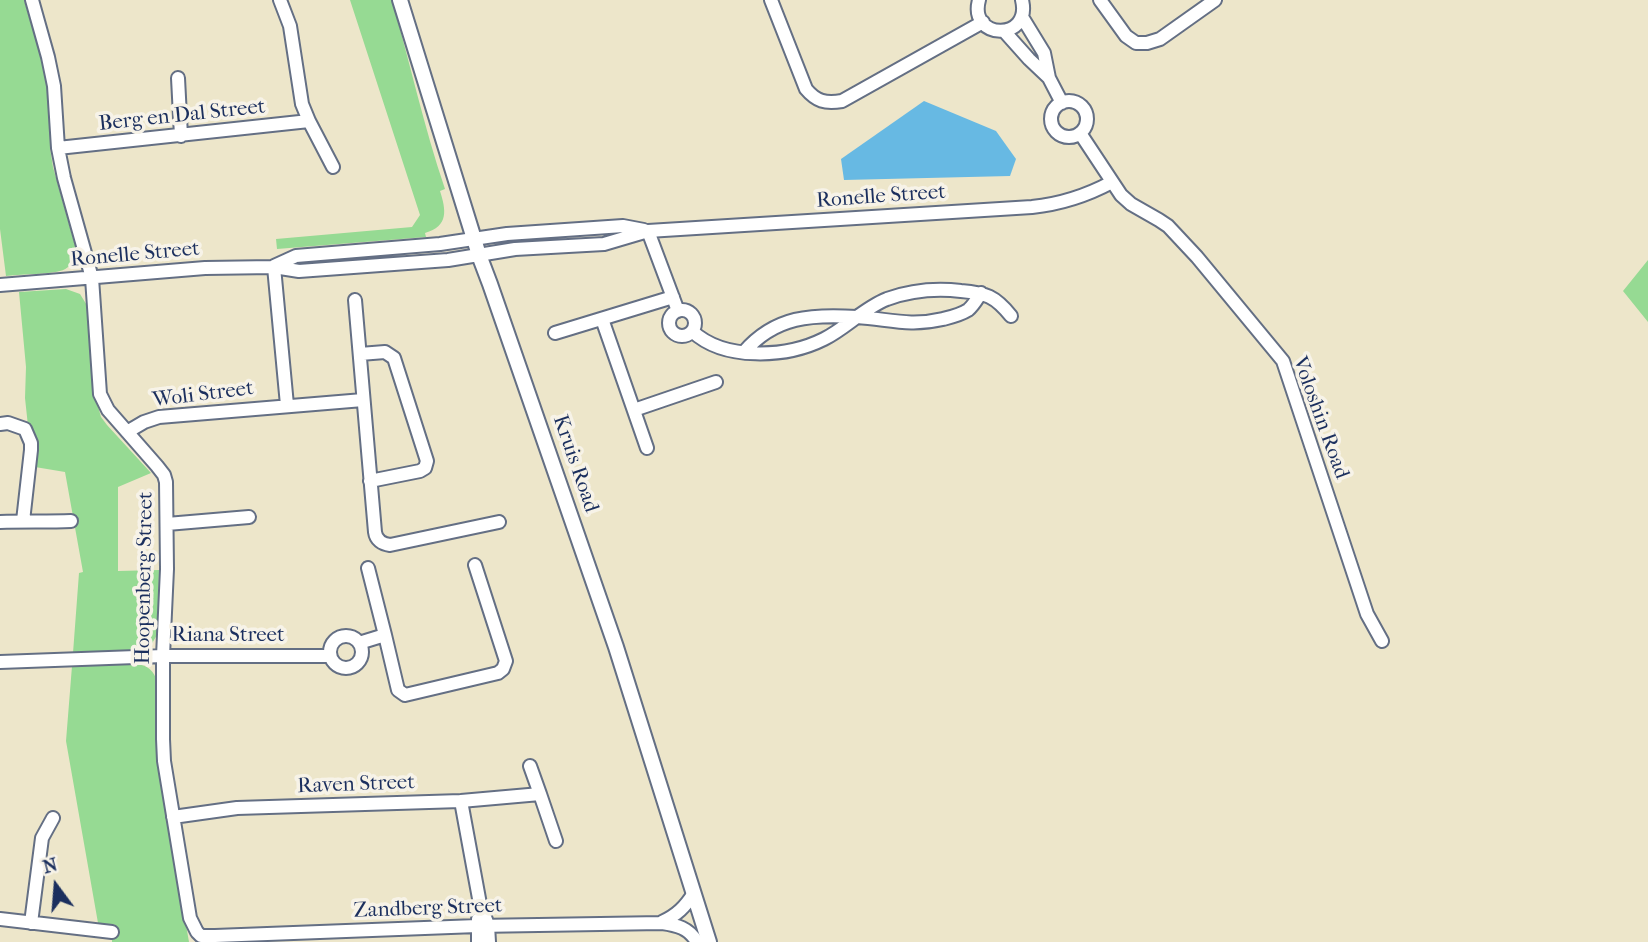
<!DOCTYPE html>
<style>
body{margin:0}
#map{position:relative;width:1648px;height:942px;overflow:hidden;background:#ede6ca;font-family:"IM FELL French Canon",serif}
canvas{display:block}
.north{position:absolute;left:21px;top:851px;width:70px;height:70px;-webkit-text-stroke:5px #f7f3e8;paint-order:stroke;rotate:344deg;font-size:19px;font-weight:700;line-height:28px;text-align:center;color:#1b2f5e}
.north::after{content:'';display:block;margin:auto;width:24px;height:32px;background:#1b2f5e;clip-path:polygon(50% 0,100% 100%,50% 72%,0 100%)}
</style>
<div id="map">
<canvas width="1648" height="942"></canvas>
<div class="north">N</div>
</div>
<script>
const ctx = document.querySelector('canvas').getContext('2d');
ctx.lineJoin = 'round';
function paint(path, color) { ctx.fillStyle = color; ctx.fill(path, 'evenodd'); }
function stroke(path, color, width, dash) { ctx.strokeStyle = color; ctx.lineWidth = width; ctx.lineCap = dash ? 'butt' : 'round'; ctx.setLineDash(dash || []); ctx.stroke(path); }
function drawText(font, color, halo, rows, align = 'center') {
  ctx.font = font + ' "IM FELL French Canon",serif'; ctx.lineWidth = 7; ctx.setLineDash([]); ctx.textBaseline = 'middle'; ctx.strokeStyle = halo; ctx.fillStyle = color; for (const [text, x, y, turn = 0] of rows) {
    ctx.save(); ctx.translate(x, y); ctx.rotate((+turn || 0) * Math.PI / 180); ctx.textAlign = isNaN(turn) ? turn : align; if (halo) ctx.strokeText(text, 0, 0); ctx.fillText(text, 0, 0); ctx.restore();
  }
}
paint(new Path2D(`
 M0,0H24L47,78L50,100V148L53,167L76,249C74,274 56,272 36,274C26,274 16,275 6,276L0,229Z
 M350,0H392C410,63 424,127 445,189L440,191C446,210 449,226 425,233L426,237L277,249L276,239L412,227L420,215Z
 M1648,260V322L1623,291Z
 M66,289L80,294L88,307L96,399L101,417L107,425L151,473L118,487V571L159,570L158,629L157,635L151,645L147,648L136,651L73,653L79,573L83,572L65,472L35,467L37,450L28,426L25,398L26,367L19,292Z
 M138,664C148,666 154,671 157,681L156,753L189,942H112V939H114L116,925L98,923L66,741L72,666Z`), '#96da93');
paint(new Path2D(`
 M924,101L996,131L1016,159L1010,176L844,180L841,159Z`), '#67b9e3');
const minor = new Path2D(`
 M32,0L48,57L54,86L58,148L64,178L92,278L100,394L108,410L157,466L164,475L166,482L167,569L163,656V739L164,761L190,918L197,932L201,936H215L477,926L662,923C677,925 689,928 697,942
 M280,0L290,26L302,104L309,121L333,167
 M771,0L806,89C816,101 825,104 842,101L983,22
 M979,0C968,40 1032,42 1022,0
 M1100,0L1126,36L1136,43H1147L1160,39L1215,0
 M1022,17L1044,53L1049,78L1062,103
 M1004,31L1029,59L1048,77
 M178,78L181,136
 M1051 119a18 18 0 1 1 36 0a18 18 0 1 1-36 0Z
 M1080,133L1121,195L1131,204L1159,220L1168,226L1197,257L1283,361L1367,614L1382,641
 M58,148L309,121
 M648,231L678,311
 M274,266L296,256L440,244L507,234L623,226L644,230
 M274,267L287,405
 M0,285L205,268L274,267L299,271L448,260L515,249L604,244L648,231L1032,207C1061,204 1086,196 1112,182
 M355,300L375,532C376,540 382,544 390,545L499,522
 M669 323a13 13 0 1 1 26 0a13 13 0 1 1-26 0Z
 M602,319L647,448
 M692,331C724,361 786,358 824,339C846,328 864,308 887,299C912,290 935,288 961,291C986,293 995,296 1011,316
 M555,333L673,297
 M744,352C775,316 812,314 857,317C889,319 909,327 943,319C951,317 960,315 968,310C973,306 977,299 981,293
 M360,354L385,352L394,358L427,461L425,468L420,471L370,481
 M634,410L716,382
 M0,424L8,423L25,429L31,443V450L23,521
 M127,432L144,422L159,417L363,400
 M0,522C24,521 47,522 71,521
 M167,524L249,517
 M385,635L398,690L405,695L498,673L503,669L506,661L475,565
 M330 652a16 16 0 1 1 32 0a16 16 0 1 1-32 0Z
 M359,643L385,635L368,568
 M0,662L163,656H330
 M530,766L540,794
 M461,801L480,904L488,925L489,942
 M173,817L237,808L461,801L540,794L556,841
 M0,919L112,932
 M662,922C677,915 685,907 694,893
 M31,923L42,838L53,818
 M478,942V919`);
const tertiary = new Path2D(`
 M400,0L479,255L490,284L616,647L709,942`);
stroke(minor, '#646f84', 16);
stroke(tertiary, '#646f84', 18);
stroke(minor, '#fff', 12);
stroke(tertiary, '#fff', 14);
drawText('21px', '#1b2f5e', '#f7f3e8', [
 ["Berg en Dal Street",182,116,-6],
 ["Ronelle Street",881,197,-4],
 ["Ronelle Street",135,255,-5],
 ["Woli Street",203,395,-7],
 ["Voloshin Road",1320,418,70],
 ["Kruis Road",575,464,71],
 ["Hoopenberg Street",145,578,-89],
 ["Riana Street",228,636],
 ["Raven Street",356,785,-2],
 ["Zandberg Street",428,909,-2]
]);
</script>
